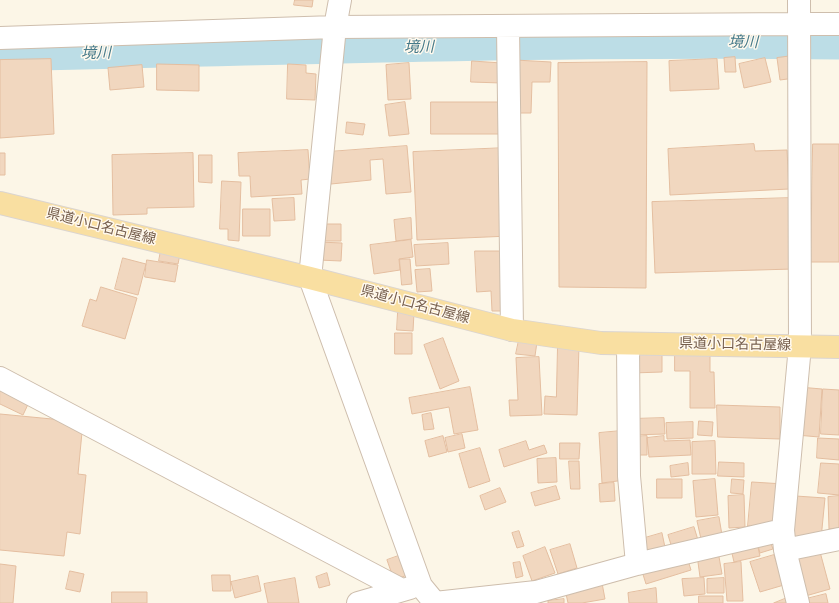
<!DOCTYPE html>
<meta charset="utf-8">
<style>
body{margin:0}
canvas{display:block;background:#fcf6e7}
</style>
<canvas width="839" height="603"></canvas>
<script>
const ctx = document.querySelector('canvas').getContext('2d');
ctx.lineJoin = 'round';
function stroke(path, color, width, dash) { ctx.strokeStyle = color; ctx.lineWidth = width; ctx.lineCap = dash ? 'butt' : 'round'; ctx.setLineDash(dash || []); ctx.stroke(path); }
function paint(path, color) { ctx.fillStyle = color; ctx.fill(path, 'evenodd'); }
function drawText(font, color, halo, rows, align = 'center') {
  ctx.font = font + ' "Roboto Condensed","Noto Sans JP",sans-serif'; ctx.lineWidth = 3; ctx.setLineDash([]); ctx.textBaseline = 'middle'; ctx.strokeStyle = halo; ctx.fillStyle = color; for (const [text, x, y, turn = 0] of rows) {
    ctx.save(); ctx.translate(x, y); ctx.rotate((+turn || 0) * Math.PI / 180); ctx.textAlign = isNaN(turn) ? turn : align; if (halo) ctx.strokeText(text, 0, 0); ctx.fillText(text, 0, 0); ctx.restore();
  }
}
stroke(new Path2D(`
 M0,56C280,49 559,41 839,44`), '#bcdde6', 31);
const building = new Path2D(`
 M295,0H313L312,7L294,5Z
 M792,56L795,78L780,80L777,58Z
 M735,57L736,72H725L724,58Z
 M765,58L771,82L744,88L739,64Z
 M51,59L54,134L0,138V60Z
 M717,59L719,89L670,91L669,61Z
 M515,60L551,62L550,82H532L531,113H513Z
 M472,61L502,63L501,83L471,82Z
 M647,62L646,288L559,287L558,63Z
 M409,63L411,99L388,100L386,65Z
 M157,64L199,65V91L157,90Z
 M288,64L306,65V73L316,74L315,100L287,99Z
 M142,65L144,87L110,90L108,68Z
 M405,102L409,134L389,136L385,105Z
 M431,102H504V134H431Z
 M347,122L365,124L363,135L346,133Z
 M754,144L755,151L787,150L789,189L670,195L668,149Z
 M813,144H839V262H811Z
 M407,146L411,192L386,194L383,159L370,160L371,180L331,184L328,152Z
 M506,148L510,236L417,240L413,152Z
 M308,150L310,179L301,180L302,194L251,197L250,176H239L238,153Z
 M0,153H5V175H0Z
 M193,153L194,207L147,208V214L113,215L112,155Z
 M199,155H212V183L199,182Z
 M222,181L241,182L239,241L228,240V229H220Z
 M294,198L295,220L274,221L272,199Z
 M792,198L793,269L655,273L652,202Z
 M243,209H270V236H243Z
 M411,218L412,239L396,241L394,220Z
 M319,224H341V241H319Z
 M411,240L413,257L399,259L400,270L374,274L370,245Z
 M319,242L342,243L341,261L318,260Z
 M448,243L449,264L416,266L414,245Z
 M161,250L180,254L178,264L159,261Z
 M475,251H504L506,311H492L491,291L477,292Z
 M123,258L146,264L138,295L115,289Z
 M400,259H410L412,284L402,285Z
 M147,260L178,265L175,282L145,277Z
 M430,269L432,291L417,292L415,270Z
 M101,287L137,298L125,339L82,326L90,299L96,301Z
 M398,312L414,313L413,331L397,330Z
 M395,333H412V354H395Z
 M443,338L459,381L440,389L424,345Z
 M519,340L537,342L535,356L516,354Z
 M558,344L579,345L577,415L544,414L545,396L556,397Z
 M633,353H662V372L633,373Z
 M675,353H710V372H714L715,408H690V371H675Z
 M539,357L542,415L510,416L509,400H518L516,358Z
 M0,386L31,398L23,415L0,404Z
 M470,387L478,430L454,434L449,407L412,414L409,398Z
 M799,387L822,389L819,437L796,435Z
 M823,389L839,390V435L821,434Z
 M717,405L780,407V439L718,437Z
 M431,413L434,429L424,430L422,415Z
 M0,414L83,422L78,474L86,475L80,534L67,532L64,556L0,550Z
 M664,418L665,434L632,435L631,419Z
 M699,421L713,422L712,436L698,435Z
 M693,422V438L667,439L666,423Z
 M621,431L625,480L602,483L599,433Z
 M462,434L465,448L448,452L445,438Z
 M443,436L447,452L429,457L425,441Z
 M647,436V455H633L632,437Z
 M664,436V441L690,440L691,455L649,457L647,438Z
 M818,438L839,439V460L817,458Z
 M526,441L529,450L544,445L547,453L504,467L499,450Z
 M715,441L716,474H692V442Z
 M560,443H580L579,459H560Z
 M480,448L490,481L469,488L459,454Z
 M556,458L557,482L538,483L537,459Z
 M569,461H579L580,489H571Z
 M719,462L744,463V477L718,476Z
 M688,463L689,475L671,477L670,466Z
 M821,463L839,464V495L818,493Z
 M657,479H682V498H657Z
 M715,479L718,515L696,517L693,481Z
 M732,479L744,480L743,494L731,493Z
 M752,482L784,484L781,527L748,526Z
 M614,483L615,501L600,502L599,484Z
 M556,486L560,499L535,506L531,493Z
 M500,488L506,502L485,510L480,496Z
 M744,495L745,527L729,528L728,496Z
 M796,496L825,498L821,539H791Z
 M839,496V529H829L828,497Z
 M719,517L722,535L701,539L697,521Z
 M694,527L698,540L672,548L668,535Z
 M519,531L524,546L517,548L512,533Z
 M662,533L666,552L643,559L638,540Z
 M756,539L760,556L734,562L730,545Z
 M770,541L773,549L760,553L758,546Z
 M570,544L577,568L558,574L550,550Z
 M545,547L555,573L532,581L523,556Z
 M819,548L830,589L802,597L793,555Z
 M718,551L722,574L700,577L697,555Z
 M404,554L410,574L394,580L387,560Z
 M686,554L691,570L646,584L641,568Z
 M774,555L784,585L760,592L750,562Z
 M520,562L523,576L516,578L513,563Z
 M741,562L743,601H727L724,564Z
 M0,564L16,566L13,603H0Z
 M70,571L84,574L80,592L66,589Z
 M327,573L330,585L319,588L316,577Z
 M212,575H230L231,591H213Z
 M258,576L261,591L235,598L231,582Z
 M295,578L299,603H268L264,584Z
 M704,578L705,594L684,596L682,579Z
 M724,578V593H707V579Z
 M602,583L605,599L582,603H568L565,589Z
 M656,588L657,603H629L628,593Z
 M112,592H147V603H112Z
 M826,594L828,603H807L806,599Z
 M699,596H723V603H699Z
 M787,598L789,603H774Z
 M564,599V603H548V601Z`);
paint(building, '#f1d7bf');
stroke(building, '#e4bea0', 1);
const minor = new Path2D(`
 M340,0L335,27L310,278L421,586L435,603
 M508,27L512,330
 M0,38L335,27L798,24H839
 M628,344L629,476L637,564
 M0,378L402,590
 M785,550L839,539
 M358,603L410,588
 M435,603L536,592L637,564L783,530
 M798,603L785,550L783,530L800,346L799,0`);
const major = new Path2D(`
 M0,203L310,278L512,330L601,343L839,347`);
stroke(minor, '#cebead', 24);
stroke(major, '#dbd5d0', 24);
stroke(minor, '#fff', 22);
stroke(major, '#f9dfa1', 22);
drawText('14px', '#765e4c', '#fff9ee', [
 ["県道小口名古屋線",101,227,14],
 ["県道小口名古屋線",415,305,15],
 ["県道小口名古屋線",735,345,1]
]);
drawText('italic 15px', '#457989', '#fff9ee', [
 ["境川",743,43,1],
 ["境川",419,48,-1],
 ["境川",96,54,-1]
]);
</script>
